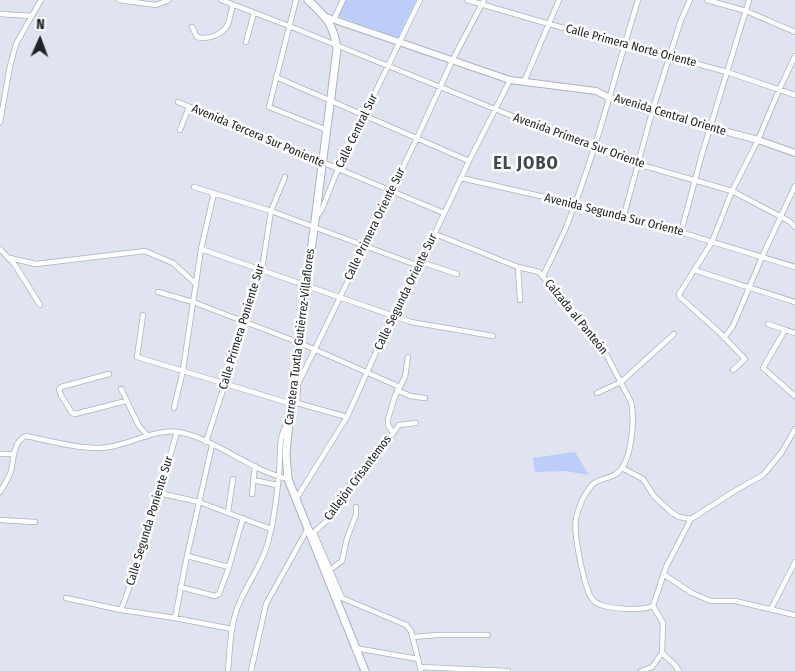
<!DOCTYPE html>
<meta charset="utf-8">
<style>
body{margin:0}
#map{position:relative;width:795px;height:671px;overflow:hidden;background:#dfe4f0;font-family:"Fira Sans Condensed",sans-serif}
canvas{display:block}
.north{position:absolute;left:15px;top:15px;width:50px;height:50px;-webkit-text-stroke:4px #fff;paint-order:stroke;rotate:2deg;font-size:14px;font-weight:700;line-height:20px;text-align:center;color:#212227}
.north::after{content:'';display:block;margin:auto;width:18px;height:22px;background:#212227;clip-path:polygon(50% 0,100% 100%,50% 72%,0 100%)}
</style>
<div id="map">
<canvas width="795" height="671"></canvas>
<div class="north">N</div>
</div>
<script>
const ctx = document.querySelector('canvas').getContext('2d');
ctx.lineJoin = 'round';
function paint(path, color) { ctx.fillStyle = color; ctx.fill(path, 'evenodd'); }
function stroke(path, color, width, dash) { ctx.strokeStyle = color; ctx.lineWidth = width; ctx.lineCap = dash ? 'butt' : 'round'; ctx.setLineDash(dash || []); ctx.stroke(path); }
function drawText(font, color, halo, rows, align = 'center') {
  ctx.font = font + ' "Fira Sans Condensed",sans-serif'; ctx.lineWidth = 5; ctx.setLineDash([]); ctx.textBaseline = 'middle'; ctx.strokeStyle = halo; ctx.fillStyle = color; for (const [text, x, y, turn = 0] of rows) {
    ctx.save(); ctx.translate(x, y); ctx.rotate((+turn || 0) * Math.PI / 180); ctx.textAlign = isNaN(turn) ? turn : align; if (halo) ctx.strokeText(text, 0, 0); ctx.fillText(text, 0, 0); ctx.restore();
  }
}
paint(new Path2D(`
 M346,0H416L398,38L338,16Z
 M575,452L589,475L565,471L535,472L533,458Z`), '#bbcdf8');
const street = new Path2D(`
 M119,0L156,5L169,0
 M221,0L289,26L594,149L638,164L732,191L789,221L795,227
 M296,0L269,107L327,130
 M467,0L549,24L727,72L795,95
 M707,0L746,11L795,32
 M0,14L32,16
 M334,19L343,0
 M192,27L197,37C207,40 223,35 228,24C230,18 231,11 233,5
 M246,42L254,13
 M276,77L469,161
 M524,82L559,0
 M178,102L444,213
 M0,122L10,66L16,44L41,0
 M180,130L189,107
 M461,178L624,215L795,267
 M194,187L271,211L419,266
 M624,215L652,112L681,20L690,0
 M316,218L322,209L338,169L420,0
 M681,232L702,154L749,0
 M435,234L518,267L539,272L607,356L631,402C635,419 632,464 616,474C609,479 597,479 592,485C584,494 578,508 576,519C573,534 583,576 588,591C590,597 594,603 601,605C613,609 641,611 653,606
 M0,249L15,265L40,305
 M201,249L411,322L493,336
 M10,258L36,264L145,251L173,263L196,284
 M421,262L457,274
 M518,267L520,300
 M694,270L795,302
 M543,276C551,259 560,242 567,225C596,152 615,75 638,0
 M158,292L193,302L300,343L400,387
 M143,315L137,357L292,404
 M768,324L795,333
 M785,330L763,368L795,396
 M724,338L733,326L762,257L795,186
 M733,370L745,359L720,333L680,297L679,294L712,242L732,191L758,140L779,90L795,56
 M109,374L61,387L59,389L61,395L72,413L75,414L126,401
 M298,384L297,403L347,417
 M294,385L298,384L417,138L452,61L484,0
 M121,389L139,426L148,436
 M397,390L410,396L425,398
 M597,393L621,382L674,334
 M174,408L183,370L201,249L214,193
 M393,433L388,425V419L395,396L405,377L408,357
 M206,442L262,269L271,211L285,177
 M0,454H14
 M622,468L643,479L654,496L671,512L679,517L691,519
 M253,480L277,485
 M0,492C4,485 9,478 11,471C14,459 13,441 26,436C52,441 84,451 109,447C129,444 159,428 179,432C218,440 249,470 288,479
 M159,493L199,502L271,529
 M252,494L255,466
 M296,499L347,417L393,314L406,294L469,161L510,80
 M228,512L233,479
 M0,520L35,522
 M313,533L331,517L352,482L375,458L399,425L416,423
 M314,533L342,598L406,625L411,631L421,671
 M187,556L229,567
 M331,569L342,561L347,538L356,515V507
 M663,574L692,593L711,601H735L795,615
 M180,587L215,596L219,594L229,567L243,518
 M66,598L121,610L175,618L232,629
 M653,606L666,567L691,519L733,492L763,475L782,452L795,429
 M771,609L795,562
 M121,610L140,558L177,432
 M175,618L187,556L212,445
 M413,637L437,635H488
 M355,648L418,659
 M662,653L676,666L679,671
 M420,667L508,671
 M228,671C230,649 230,624 239,604C248,582 264,562 269,538C274,520 277,494 279,474C281,458 277,436 288,423
 M251,671L266,604L307,530
 M641,671L652,667L662,653L663,623L653,606`);
const secondary = new Path2D(`
 M326,17L510,80L596,91L610,98L652,112L758,140L795,153`);
const primary = new Path2D(`
 M308,0C326,17 334,24 337,50L289,422L286,454L288,479L365,671`);
stroke(street, '#acb1bc', 6);
stroke(secondary, '#acb1bc', 8);
stroke(primary, '#acb1bc', 9);
stroke(street, '#fff', 4.5);
stroke(secondary, '#fff', 6);
stroke(primary, '#fff', 7);
drawText('12px', '#212227', '#fff', [
 ["Calle Primera Norte Oriente",631,46,15],
 ["Avenida Central Oriente",670,115,17],
 ["Calle Central Sur",357,131,-64],
 ["Avenida Tercera Sur Poniente",258,136,23],
 ["Avenida Primera Sur Oriente",579,141,20],
 ["Avenida Segunda Sur Oriente",614,215,14],
 ["Calle Primera Oriente Sur",375,224,-64],
 ["Calle Segunda Oriente Sur",406,292,-64],
 ["Calzada al Panteón",576,317,51],
 ["Calle Primera Poniente Sur",242,327,-73],
 ["Carretera Tuxtla Gutiérrez-Villaflores",300,337,-83],
 ["Callejón Crisantemos",358,478,-53],
 ["Calle Segunda Poniente Sur",150,521,-73]
]);
ctx.letterSpacing = '1px';
drawText('bold 18px', '#434750', '#fff', [
 ["EL JOBO",526,164]
]);
ctx.letterSpacing = '0px';
</script>
